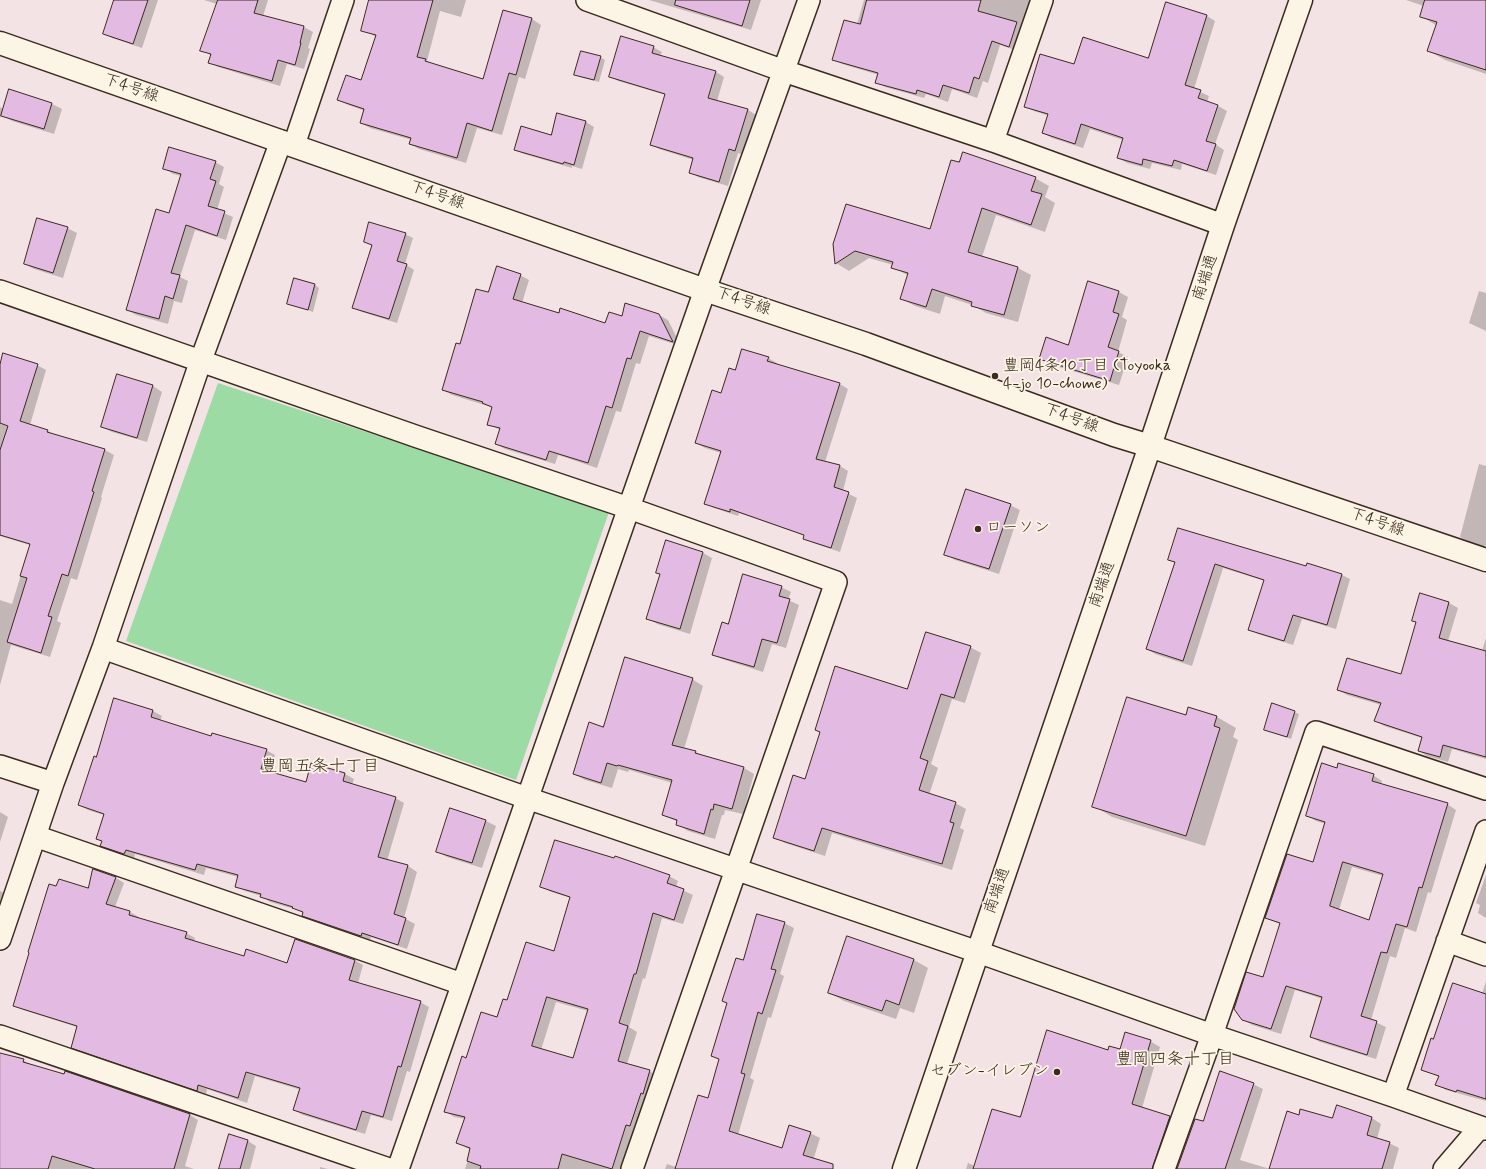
<!DOCTYPE html>
<meta charset="utf-8">
<style>
body{margin:0}
canvas{display:block;background:#f4e3e4}
</style>
<canvas width="1486" height="1169"></canvas>
<script>
const ctx = document.querySelector('canvas').getContext('2d');
ctx.lineJoin = 'round';
function paint(path, color) { ctx.fillStyle = color; ctx.fill(path, 'evenodd'); }
function stroke(path, color, width, dash) { ctx.strokeStyle = color; ctx.lineWidth = width; ctx.lineCap = dash ? 'butt' : 'round'; ctx.setLineDash(dash || []); ctx.stroke(path); }
function drawText(font, color, halo, rows, align = 'center') {
  ctx.font = font + ' Mynerve,"Klee One",sans-serif'; ctx.lineWidth = 3.5; ctx.setLineDash([]); ctx.textBaseline = 'middle'; ctx.strokeStyle = halo; ctx.fillStyle = color; for (const [text, x, y, turn = 0] of rows) {
    ctx.save(); ctx.translate(x, y); ctx.rotate((+turn || 0) * Math.PI / 180); ctx.textAlign = isNaN(turn) ? turn : align; if (halo) ctx.strokeText(text, 0, 0); ctx.fillText(text, 0, 0); ctx.restore();
  }
}
paint(new Path2D(`
 M218,383L609,512L516,780L126,641Z`), '#9cdba4');
paint(new Path2D(`
 M115,0H158L142,48L112,38L104,33Z
 M204,0H268L263,16L304,27L313,32L308,48L310,49L304,69L287,64L280,86L218,67L210,62L212,56L202,50L217,4Z
 M377,0H466L461,17L440,11L427,61L433,64L483,80L504,11L532,19L541,25L525,79L519,77L502,135L477,128L466,163L419,149L410,144L412,140L370,128L361,123L365,111L348,105L338,100L362,82L376,37L368,32Z
 M649,0H761L751,30Z
 M864,0H1034L1018,51L1000,45L988,83L983,81L977,98L952,89L948,102L926,94L924,98L885,87L876,82L879,75L842,64L834,59L857,24Z
 M1406,0H1486V74L1445,60L1429,51L1437,26L1421,16L1424,6Z
 M1166,3L1207,16L1215,21L1194,89L1209,96L1207,102L1218,106L1227,111L1215,144L1224,150L1216,175L1182,164L1181,170L1152,163L1150,169L1127,163L1118,158L1123,140L1090,129L1083,148L1052,138L1043,133L1049,116L1034,111L1025,106L1074,66L1149,60Z
 M653,47L662,52L660,56L716,72L724,77L717,101L748,110L756,115L743,155L738,153L728,186L698,177L690,172L694,160L659,149L651,144L666,95L618,81L610,76Z
 M600,57L605,60L599,82L580,77L576,74Z
 M10,91L52,104L62,109L54,134L12,121L1,115L0,118V107L4,110Z
 M558,114L586,122L594,127L582,169L572,166V168L524,154L515,150L552,136Z
 M215,162L224,167L219,184L224,187L217,210L233,217L226,240L195,230L180,277L188,281L182,303L174,301L168,324L136,315L127,310L170,215L181,176L173,174L164,168Z
 M1035,178L1049,186L1045,197L1055,203L1045,232L996,215L982,257L1018,268L1031,275L1018,322L986,313L972,305L945,296L940,314L915,306L902,299L909,276L892,267L893,265L869,258L849,271L836,263L834,244L930,230Z
 M67,228L77,233L63,278L34,269L25,264Z
 M405,234L413,238L405,264L414,270L397,323L362,312L354,308L373,246L365,242Z
 M520,275L529,280L522,303L560,314L606,324L622,317L659,315L668,320L681,346L649,336L640,364L636,363L621,412L616,411L597,468L558,455L555,464L505,449L496,444L500,430L488,424L493,408L488,406L452,395L443,390L460,345L489,294Z
 M315,285L319,288L313,312L288,303Z
 M1479,291L1486,293V331L1469,323Z
 M1119,292L1128,297L1122,317L1127,320L1118,352L1128,357L1119,385L1049,364L1040,358L1069,346Z
 M768,358L777,363L776,365L840,384L848,389L825,462L840,466L848,471L843,491L857,498L840,552L813,543L804,539L805,536L739,513L738,516L714,508L705,503L721,453L705,448L696,443L722,394L736,371Z
 M37,365L46,370L30,425L48,431L55,435L105,450L114,455L101,497L102,498L77,580L71,578L57,621L61,623L50,657L11,645L0,685V600L12,604L30,545L0,536V368Z
 M153,386L162,392L147,442L112,432L103,427Z
 M1479,464L1486,466V544L1485,547L1468,542L1460,537Z
 M1010,505L1020,510L999,574L955,560L946,554Z
 M667,542L703,553L712,558L690,634L657,624L648,618L661,575L657,573Z
 M1169,560L1307,568L1308,564L1342,575L1350,579L1336,629L1302,619L1293,645L1258,634L1249,629L1265,581L1223,568L1192,666L1155,654L1147,649L1175,563Z
 M781,587L791,592L788,600L799,605L786,648L772,644L763,672L722,659L713,654L729,625Z
 M1421,595L1449,603L1458,608L1448,641L1482,651L1486,638V759L1452,749L1448,762L1427,756L1419,751L1422,738L1384,726L1376,721L1381,705L1347,695L1338,690L1402,676L1417,623L1413,620Z
 M970,647L981,653L965,703L952,699L931,764L938,768L929,795L955,803L966,809L960,828L964,830L952,870L832,833L825,856L785,843L774,837L806,780L821,733L816,730L908,690Z
 M692,679L703,686L684,749L696,752L702,756L744,768L754,774L743,814L725,810L724,815H722L715,839L688,831L677,824L678,822L663,815L672,783L629,770L628,772L618,769L612,788L585,780L574,774L604,728Z
 M1189,708L1217,717L1236,728L1233,737L1238,740L1205,846L1112,817L1094,806L1186,717Z
 M153,711L162,716L160,721L212,737L266,750L275,755L270,773L306,784L312,764L345,774L354,779L352,785L395,798L404,803L387,861L408,866L417,872L404,918L415,924L407,949L371,937L370,941L312,920L303,915L304,913L298,910L270,902L261,896L245,891L236,886L238,877L206,868L204,875L135,854L134,859L111,851L102,846L103,842L97,838L104,815L88,810L79,805L97,758Z
 M1294,712L1299,714L1291,739L1265,730Z
 M1337,770L1373,775L1382,781L1381,785L1447,804L1456,810L1431,893L1428,892L1416,932L1405,928L1396,958L1390,956L1371,1020L1386,1027L1376,1059L1320,1042L1311,1037L1323,999L1295,990L1281,1034L1252,1025L1243,1019L1264,978L1280,924L1266,918L1314,863L1326,824L1316,821L1307,815ZM1352,867L1383,876L1370,921L1339,910Z
 M451,809L486,821L496,826L482,868L447,857L437,851Z
 M0,812L8,817L0,842Z
 M94,870L116,878L124,883L115,907L130,912L139,917L138,919L186,933L195,938L194,942L245,957L288,964L354,960L363,965L358,983L420,1002L429,1007L410,1072L407,1071L392,1121L371,1115L365,1134L303,1115L294,1110L301,1090L255,1076L247,1103L207,1089L206,1095L81,1052L72,1047L77,1027L23,1010L14,1005L57,887L88,889Z
 M1486,875V918L1478,913L1480,905L1476,903Z
 M669,876L678,881L676,887L693,895L683,924L662,918L645,979L643,978L629,1027L637,1032L627,1064L649,1071L658,1076L623,1169H465L471,1150L457,1143L465,1119L454,1117L445,1111L467,1059L498,1019L508,1002L554,952L571,898L551,892L542,887ZM556,1002L588,1011L574,1059L541,1050Z
 M0,891L4,893L0,906Z
 M784,923L794,928L780,974L784,976L771,1018L768,1017L750,1078L754,1080L738,1135L782,1149L810,1133L820,1138L812,1164L813,1169H665L667,1164L676,1167L709,1099L720,1060L712,1056L727,1003L723,1001L744,961Z
 M847,938L914,960L928,968L914,1013L900,1008L896,1019L844,1001L829,993Z
 M1486,981V1101L1446,1090L1437,1085L1439,1077L1422,1069L1433,1040L1482,994Z
 M1150,1041L1160,1047L1142,1108L1170,1117L1180,1122L1163,1169H966L968,1163L975,1166L1020,1118L1109,1052L1120,1050Z
 M23,1060L32,1065L190,1115L198,1120L185,1166L194,1169H0V1067Z
 M1253,1084L1263,1089L1240,1160L1270,1169L1299,1116L1333,1120L1372,1118L1381,1124L1377,1139L1389,1143L1399,1148L1393,1169H1178L1204,1123Z
 M248,1141L256,1146L250,1169H220Z
 M320,1167L328,1169H320Z`), '#0003');
const building = new Path2D(`
 M114,0H148L133,44L103,34Z
 M218,0H258L254,13L304,26L300,43H301L295,65L278,60L272,81L208,63L211,54L200,51Z
 M369,0H433L417,57L426,59L425,61L483,79L503,10L532,18L516,75L509,73L492,131L467,123L457,158L409,144L411,138L360,123L364,109L337,100L346,75L361,80L376,35L361,31Z
 M676,0H750L742,26L675,5Z
 M867,0H981L978,11L1017,22L1009,47L992,41L979,79L974,77L969,93L943,85L939,97L917,90L916,94L875,83L878,73L832,60L844,20L860,24Z
 M1425,0H1486V70L1427,51L1437,22L1420,17Z
 M1166,2L1207,15L1185,85L1201,90L1198,98L1218,105L1206,141L1216,144L1207,171L1174,160L1172,166L1143,159L1142,165L1117,158L1123,138L1081,124L1075,144L1042,133L1048,114L1024,107L1040,54L1074,64L1083,37L1148,58Z
 M621,36L654,46L652,53L716,71L708,98L748,109L735,151L729,149L719,182L689,173L693,158L650,145L665,94L609,77Z
 M581,51L601,56L594,80L574,75Z
 M9,89L52,103L44,129L1,116Z
 M557,113L586,121L574,165L564,162L563,164L514,150L521,126L551,135Z
 M169,147L216,161L210,179L216,181L208,206L225,211L217,236L186,225L171,273L180,275L173,299L165,296L159,319L126,310L156,209L169,213L181,174L163,169Z
 M963,152L1036,177L1031,191L1042,194L1031,225L982,208L968,252L1018,267L1004,315L971,306L972,302L932,289L926,307L900,299L908,273L891,268L893,262L855,251L835,264L833,244L846,204L930,229L951,160L959,162Z
 M37,218L68,227L53,273L24,264Z
 M369,222L406,233L397,261L407,264L389,319L352,308L372,245L364,242Z
 M497,266L521,274L513,299L559,313L560,308L605,323L609,312L622,316L625,303L659,314L673,342L640,331L631,359L627,358L612,408L606,406L588,463L549,451L546,460L495,444L500,428L487,425L492,407L482,403L483,402L442,390L456,343L460,344L476,289L488,292Z
 M294,278L315,284L308,310L287,304Z
 M1088,281L1119,291L1113,312L1119,314L1108,347L1119,351L1110,381L1039,359L1046,337L1068,345Z
 M742,349L769,357L767,361L840,383L816,459L840,465L834,487L849,492L831,548L803,539L804,535L730,509V512L704,504L721,451L695,443L712,390L721,393L729,368L735,370Z
 M3,353L38,364L20,421L48,430L47,432L105,449L92,491L94,492L68,576L62,574L48,616L52,617L41,653L7,642L27,578L20,576L30,544L0,535V450L8,426L0,423V365Z
 M117,374L153,385L137,438L101,427Z
 M966,489L1011,504L989,569L944,555Z
 M1178,528L1306,566L1307,563L1342,574L1327,625L1293,615L1284,641L1248,630L1264,580L1215,564L1183,661L1146,649L1175,562L1168,560Z
 M666,540L703,552L680,629L646,619L660,574L656,573Z
 M743,574L782,586L779,596L790,599L777,643L762,639L754,667L712,655L722,622L728,624Z
 M1420,593L1449,602L1439,638L1486,651V757L1443,745L1440,757L1418,751L1422,737L1374,721L1381,703L1337,690L1347,658L1401,674L1416,622L1412,621Z
 M926,632L971,646L954,698L941,694L920,758L928,761L919,790L956,802L950,822L954,823L942,864L822,828L814,851L773,838L793,775L805,779L820,732L815,730L835,666L907,689Z
 M625,657L693,678L672,745L696,751L695,753L744,767L732,809L714,804L713,810L711,809L704,834L676,825L677,820L662,815L672,780L618,765L617,766L607,763L601,783L573,774L589,722L603,727Z
 M1127,697L1186,715L1188,707L1217,716L1214,726L1220,728L1186,836L1092,807Z
 M114,698L153,710L151,717L211,736L212,733L267,749L261,769L306,782L311,763L345,773L343,781L396,797L378,857L408,865L394,914L406,918L398,945L362,933L361,936L302,916L303,912L292,908L293,907L260,897L261,894L235,887L238,875L197,864L195,870L126,850L124,854L100,846L102,841L96,839L104,814L78,805L94,756L96,757Z
 M1272,703L1295,711L1287,737L1264,730Z
 M1322,763L1337,768L1338,763L1374,774L1372,781L1448,803L1422,888L1419,887L1407,927L1396,924L1387,953L1381,952L1361,1016L1377,1021L1367,1055L1310,1037L1322,997L1286,986L1271,1029L1242,1020L1234,1009L1246,972L1263,977L1280,923L1265,918L1287,854L1313,862L1325,822L1306,816ZM1343,862L1383,874L1369,920L1330,906Z
 M450,808L486,820L472,863L436,852Z
 M555,840L614,858L615,856L670,875L667,883L684,889L674,920L653,913L636,974H634L619,1023L628,1026L618,1061L650,1070L643,1094L641,1093L630,1126L626,1125L612,1169L562,1154L558,1169H480L481,1166L467,1161L470,1148L456,1143L465,1117L444,1112L462,1056L466,1058L481,1012L497,1017L503,999L507,1000L526,942L554,951L570,897L540,887ZM547,997L588,1009L573,1058L532,1046Z
 M93,869L116,877L106,904L130,911L129,915L187,932L185,938L244,956L246,949L287,963L295,939L355,960L349,980L421,1001L401,1067L398,1066L383,1117L362,1111L356,1130L293,1110L300,1088L246,1072L238,1098L198,1085L197,1091L71,1048L77,1026L13,1006L29,953L28,952L49,884L56,886L59,879L88,888Z
 M757,914L785,922L771,969L776,970L762,1014L758,1012L741,1073L745,1074L729,1131L782,1148L789,1125L811,1132L803,1155L833,1164V1169H675L698,1095L708,1098L719,1059L711,1056L727,1003L722,1001L736,958L743,960Z
 M847,936L914,959L899,1005L886,1000L882,1011L828,993Z
 M1453,983L1486,994V1099L1457,1090L1456,1092L1435,1085L1439,1076L1421,1070L1431,1038L1433,1039Z
 M1047,1030L1108,1050L1109,1046L1120,1049L1125,1032L1151,1040L1132,1104L1170,1116L1152,1169H973L992,1109L1020,1117Z
 M0,1053L24,1059L23,1062L64,1074L65,1071L190,1114L174,1169H95L52,1156L48,1169H0Z
 M1220,1071L1254,1083L1225,1169H1177L1195,1119L1203,1121Z
 M1337,1105L1372,1117L1367,1135L1390,1142L1382,1169H1269L1287,1111L1299,1115L1300,1109L1332,1118Z
 M229,1134L248,1140L240,1169H219Z`);
paint(building, '#e3bae1');
stroke(building, '#3b2a1e', 1);
const street = new Path2D(`
 M587,0L784,71L993,141L1223,225
 M993,141L1042,0
 M294,145L343,0
 M0,291L418,437L629,508L836,582L632,1169
 M103,648L527,798L978,952L1212,1035L1393,1096L1486,1129
 M0,766L53,783
 M35,836L462,984
 M0,939L53,783L103,648L201,360L281,141
 M1447,941L1486,955
 M0,1036L389,1169
 M1393,1096L1486,831
 M398,1169L705,290L809,0
 M1164,1169L1212,1035L1316,732L1486,789
 M1444,1169L1480,1127`);
const secondary = new Path2D(`
 M0,43L705,290L866,344L1114,435L1150,446L1486,560
 M904,1169L1150,446L1223,225L1301,0`);
stroke(street, '#3b2a1e', 24);
stroke(secondary, '#3b2a1e', 25);
stroke(street, '#fcf5e5', 21);
stroke(secondary, '#fcf5e5', 22);
for (const [x, y, r, color] of [
 [995,376,4,"#3b2a1e"],
 [978,529,4,"#3b2a1e"],
 [1057,1072,4,"#3b2a1e"]
]) { const dot = new Path2D(); dot.arc(x, y, r, 0, 2 * Math.PI); ctx.fillStyle = color; ctx.fill(dot); stroke(dot, '#fcf5e5', 1.5); }
drawText('16px', '#3b2a1e', '#fcf5e5', [
 ["下4号線",131,89,19],
 ["下4号線",437,196,19],
 ["南端通",1206,278,-72],
 ["下4号線",743,302,19],
 ["下4号線",1071,419,20],
 ["下4号線",1377,523,19],
 ["南端通",1103,585,-71],
 ["南端通",998,891,-71]
]);
drawText('16px', '#3b2a1e', '#fcf5e5', [
 ["豊岡4条10丁目 (Toyooka",1003,367],
 ["4-jo 10-chome)",1003,385],
 ["ローソン",986,529],
 ["セブン-イレブン",1049,1072,"right"]
], 'left');
drawText('17px', '#3b2a1e', '#fcf5e5', [
 ["豊岡五条十丁目",320,767],
 ["豊岡四条十丁目",1175,1060]
]);
</script>
